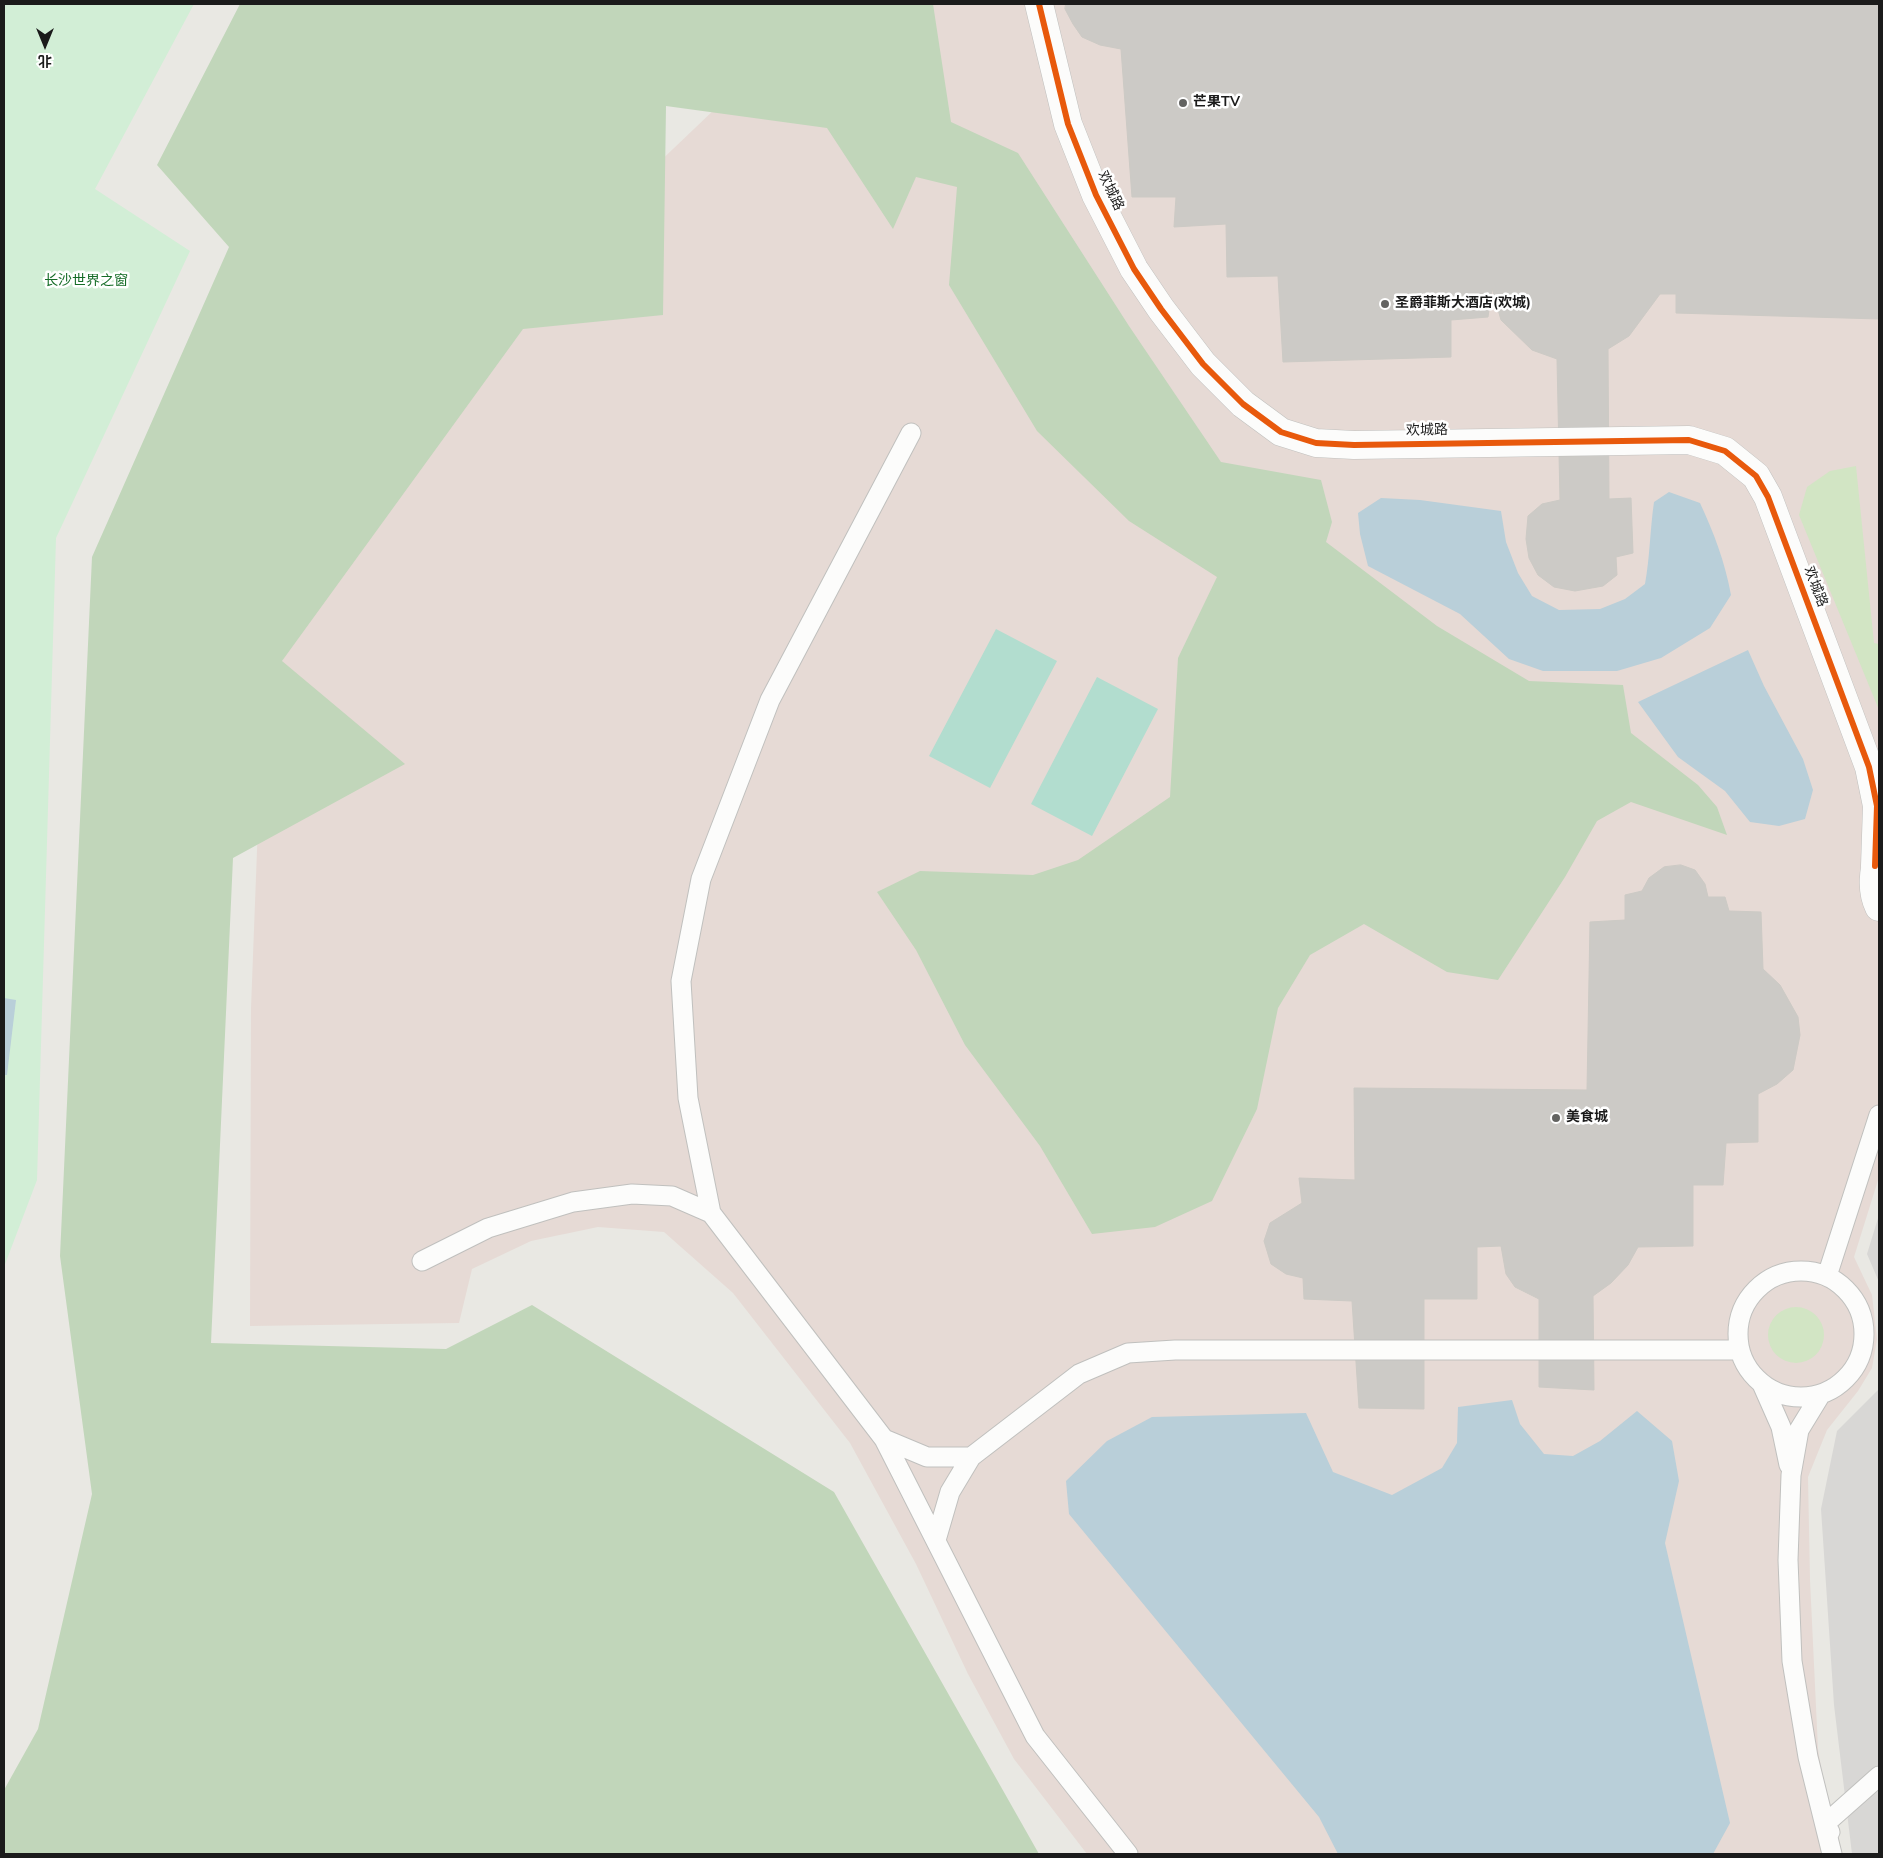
<!DOCTYPE html>
<meta charset="utf-8">
<style>
body{margin:0}
#map{position:relative;width:1883px;height:1858px;overflow:hidden;background:#e9e8e3;font-family:"Nunito Sans","Noto Sans SC",sans-serif}
canvas{display:block}
.frame{position:absolute;inset:0;border:5px solid #1b1b1b;pointer-events:none}
.north{position:absolute;left:20px;top:20px;width:50px;height:50px;-webkit-text-stroke:4px #fff;paint-order:stroke;rotate:180deg;font-size:14px;font-weight:700;line-height:20px;text-align:center;color:#1b1b1b}
.north::after{content:'';display:block;margin:auto;width:18px;height:22px;background:#1b1b1b;clip-path:polygon(50% 0,100% 100%,50% 72%,0 100%)}
</style>
<div id="map">
<canvas width="1883" height="1858"></canvas>
<div class="frame"></div>
<div class="north">北</div>
</div>
<script>
const ctx = document.querySelector('canvas').getContext('2d');
ctx.lineJoin = 'round';
function paint(path, color) { ctx.fillStyle = color; ctx.fill(path, 'evenodd'); }
function stroke(path, color, width, dash) { ctx.strokeStyle = color; ctx.lineWidth = width; ctx.lineCap = dash ? 'butt' : 'round'; ctx.setLineDash(dash || []); ctx.stroke(path); }
function drawText(font, color, halo, rows, align = 'center') {
  ctx.font = font + ' "Nunito Sans","Noto Sans SC",sans-serif'; ctx.lineWidth = 5; ctx.setLineDash([]); ctx.textBaseline = 'middle'; ctx.strokeStyle = halo; ctx.fillStyle = color; for (const [text, x, y, turn = 0] of rows) {
    ctx.save(); ctx.translate(x, y); ctx.rotate((+turn || 0) * Math.PI / 180); ctx.textAlign = isNaN(turn) ? turn : align; if (halo) ctx.strokeText(text, 0, 0); ctx.fillText(text, 0, 0); ctx.restore();
  }
}
paint(new Path2D(`
 M1879,1215V1282L1867,1254Z
 M1879,1389V1854H1852L1834,1705L1821,1509L1837,1431Z`), '#d8d7d5');
paint(new Path2D(`
 M825,4H1879V1177L1854,1257L1872,1295L1877,1339L1872,1368L1858,1391L1827,1430L1808,1477L1810,1580L1818,1749L1835,1854H1087L1014,1759L968,1674L916,1564L850,1443L733,1293L664,1232L598,1227L531,1241L472,1269L459,1323L250,1326L251,1008L259,798L286,638L565,252Z`), '#e6dad5');
paint(new Path2D(`
 M1856,466L1874,643L1879,644V710L1799,515L1807,487L1830,471Z
 M1768 1335a28 28 0 1 1 56 0a28 28 0 1 1-56 0Z`), '#d2e5c4');
paint(new Path2D(`
 M240,4H933L951,122L1018,153L1129,326L1221,462L1321,480L1332,522L1326,542L1437,626L1529,681L1623,685L1631,733L1698,785L1717,807L1727,835L1631,802L1597,821L1565,877L1498,980L1447,972L1364,924L1310,955L1278,1008L1257,1109L1212,1201L1155,1227L1092,1234L1040,1146L965,1045L916,950L877,892L920,871L1033,875L1078,860L1170,797L1178,658L1217,577L1129,521L1037,431L949,285L957,187L916,177L893,229L827,128L666,106L663,315L523,329L282,661L405,764L233,858L211,1343L446,1349L532,1305L834,1492L1039,1854H4V1790L38,1729L92,1494L60,1256L92,557L229,247L157,165Z`), '#c1d6ba');
paint(new Path2D(`
 M4,4H194L95,189L190,251L56,538L37,1180L4,1267Z`), '#d2eed6');
paint(new Path2D(`
 M996,629L1057,661L990,788L929,756Z
 M1097,677L1158,709L1092,836L1031,804Z`), '#b2ddcf');
paint(new Path2D(`
 M1669,492L1700,503C1714,533 1725,562 1731,595L1710,628L1661,658L1617,671H1543L1509,659L1460,614L1368,566L1360,534L1358,513L1381,498L1420,500L1501,511L1506,542L1518,573L1532,596L1559,610L1600,609L1625,599L1645,584C1650,557 1650,529 1654,502Z
 M1748,650L1764,686L1803,759L1813,790L1805,819L1779,826L1750,822L1725,791L1678,757L1638,702Z
 M4,998L16,1000L7,1075H4Z
 M1512,1400L1520,1424L1544,1454L1573,1456L1600,1441L1637,1411L1672,1441L1679,1481L1665,1543L1730,1823L1713,1854H1338L1319,1817L1069,1514L1066,1481L1107,1441L1152,1417L1306,1413L1333,1472L1392,1495L1442,1468L1457,1443L1458,1407Z`), '#b9cfd9');
const building = new Path2D(`
 M1066,4H1879V319L1676,313V294H1660L1629,336L1608,349L1609,499L1631,498L1633,553L1616,557L1617,575L1603,586L1575,591L1554,587L1538,575L1529,558L1526,539L1528,516L1542,504L1560,500L1557,359L1532,350L1501,320L1492,288L1488,317L1451,320V357L1283,362L1278,276L1227,277L1226,224L1174,227L1176,197H1132L1121,49L1100,45L1082,37L1073,24L1065,9Z
 M1681,865L1695,870L1705,884L1708,897H1725L1729,911L1761,912L1763,969L1780,985L1798,1017L1800,1035L1793,1070L1777,1084L1758,1094V1142L1726,1143L1723,1185H1693V1246L1638,1247L1628,1265L1611,1283L1593,1296L1594,1390L1539,1387V1299L1515,1287L1506,1274L1501,1246L1477,1247V1299H1424V1409L1359,1408L1352,1301L1304,1299L1303,1278L1286,1274L1271,1264L1264,1241L1270,1223L1302,1203L1299,1178L1355,1180L1354,1088L1587,1090L1590,922L1625,920V895L1642,891L1649,878L1664,867Z`);
paint(building, '#cccac6');
stroke(building, '#cccac5', 1);
const service = new Path2D(`
 M911,433L770,700L701,879L681,981L688,1098L711,1213L884,1439L927,1457H971L1079,1374L1128,1353L1175,1350H1739
 M422,1261L488,1228L573,1202L632,1194L672,1196L711,1213
 M1738 1334a63 63 0 1 1 126 0a63 63 0 1 1-126 0Z
 M1827,1276L1879,1115
 M1762,1384L1781,1427L1789,1465
 M1821,1394L1799,1430L1791,1475L1788,1560L1792,1661L1808,1757L1832,1854
 M884,1439L1035,1736L1128,1854
 M936,1540L950,1492L971,1457
 M1830,1832L1825,1824L1879,1776`);
const minor = new Path2D(`
 M1039,4L1068,124L1096,195L1134,269L1161,309L1203,364L1243,404L1281,432L1316,443L1354,445L1689,440L1725,451L1756,476L1768,497L1869,767L1877,806L1875,866
 M1879,854C1873,870 1871,891 1879,907`);
stroke(service, '#c0c0be', 21);
stroke(minor, '#c0c0be', 29);
stroke(service, '#fcfcfb', 19);
stroke(minor, '#fcfcfb', 28);
stroke(new Path2D(`
 M1039,4L1068,124L1096,195L1134,269L1161,309L1203,364L1243,404L1281,432L1316,443L1354,445L1689,440L1725,451L1756,476L1768,497L1869,767L1877,806L1875,866`), '#e8590c', 6);
for (const [x, y, r, color] of [
 [1183,103,5,"#636361"],
 [1385,304,5,"#636361"],
 [1556,1118,5,"#636361"]
]) { const dot = new Path2D(); dot.arc(x, y, r, 0, 2 * Math.PI); ctx.fillStyle = color; ctx.fill(dot); stroke(dot, '#fff', 2); }
drawText('bold 14px', '#1b1b1b', '#fff', [
 ["芒果TV",1193,103],
 ["圣爵菲斯大酒店(欢城)",1395,304],
 ["美食城",1566,1118]
], 'left');
drawText('14px', '#1b1b1b', '#fff', [
 ["欢城路",1110,191,65],
 ["欢城路",1427,431,-1],
 ["欢城路",1815,587,69]
]);
drawText('14px', '#156c27', '#fff', [
 ["长沙世界之窗",86,282]
]);
</script>
